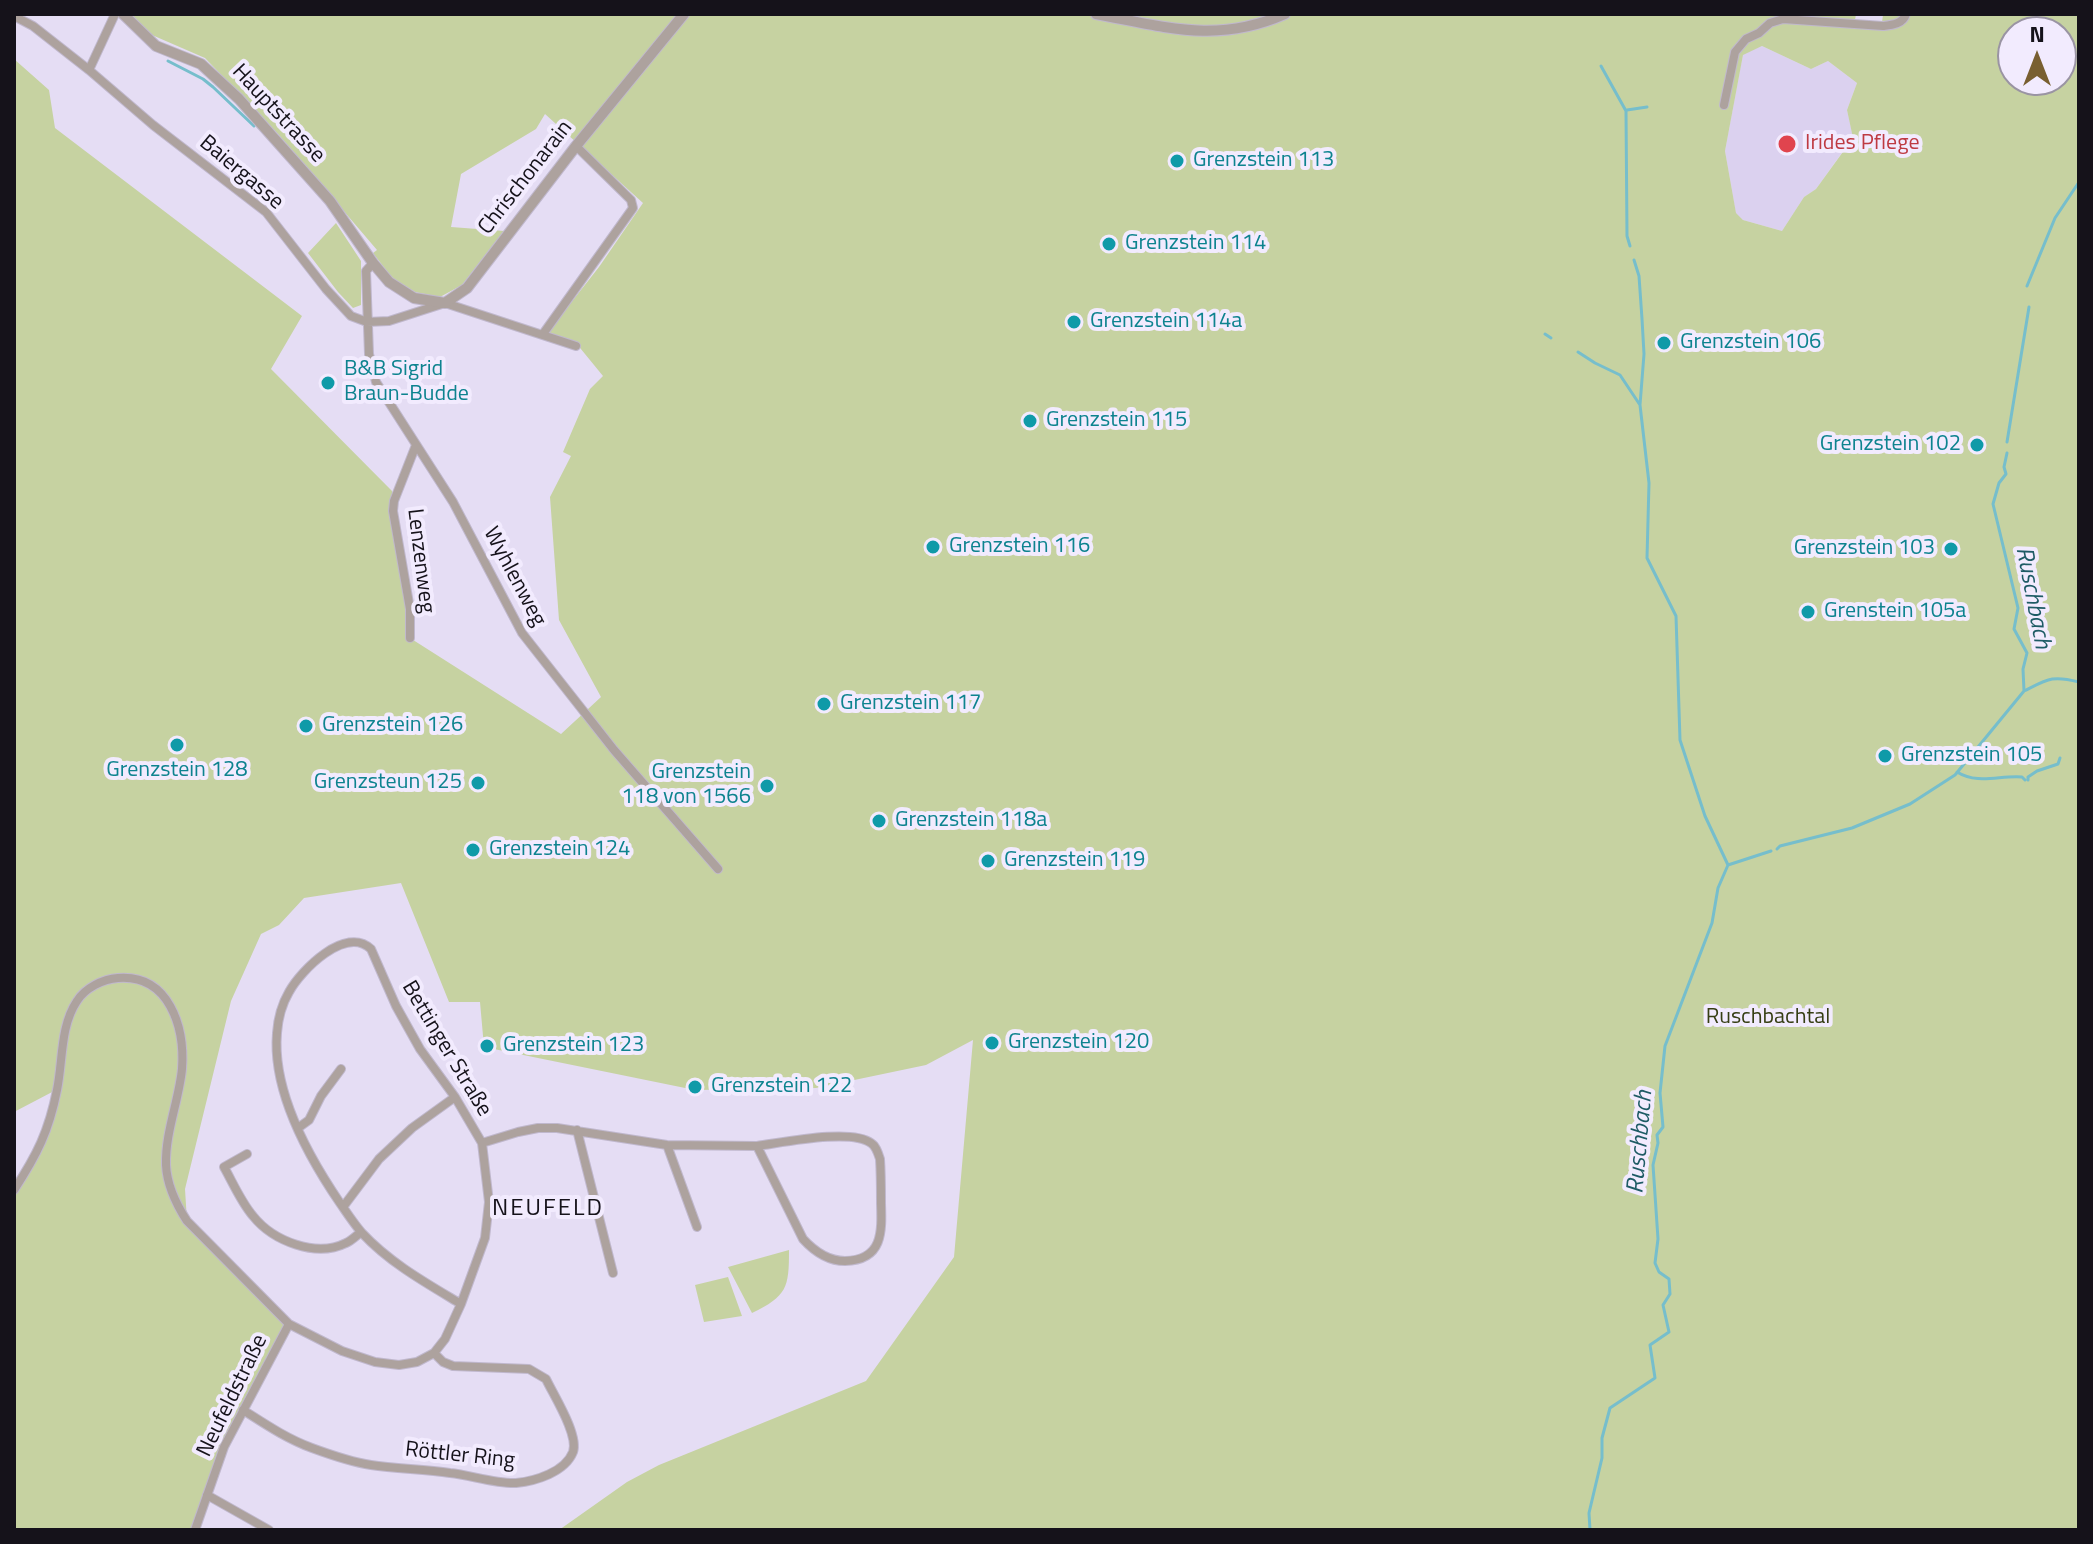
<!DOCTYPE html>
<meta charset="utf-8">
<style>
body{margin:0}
#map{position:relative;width:2093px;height:1544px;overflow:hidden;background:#e5ddf4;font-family:"Titillium Web",sans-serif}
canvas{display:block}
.frame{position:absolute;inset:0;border:16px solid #15121a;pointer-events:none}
.north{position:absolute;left:1997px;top:16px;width:80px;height:80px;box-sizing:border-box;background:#f2ebfe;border:2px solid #9a94a3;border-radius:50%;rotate:0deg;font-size:22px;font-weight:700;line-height:32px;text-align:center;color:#15121a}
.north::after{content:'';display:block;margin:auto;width:28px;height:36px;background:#795f31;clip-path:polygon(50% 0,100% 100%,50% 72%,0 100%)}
</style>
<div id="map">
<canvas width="2093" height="1544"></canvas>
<div class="frame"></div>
<div class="north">N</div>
</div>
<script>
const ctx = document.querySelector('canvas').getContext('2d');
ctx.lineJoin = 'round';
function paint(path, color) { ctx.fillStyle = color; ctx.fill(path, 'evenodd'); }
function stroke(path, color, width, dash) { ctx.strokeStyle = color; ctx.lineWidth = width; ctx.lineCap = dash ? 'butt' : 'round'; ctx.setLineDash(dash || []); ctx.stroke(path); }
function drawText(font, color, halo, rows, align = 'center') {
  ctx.font = font + ' "Titillium Web",sans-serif'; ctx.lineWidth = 8; ctx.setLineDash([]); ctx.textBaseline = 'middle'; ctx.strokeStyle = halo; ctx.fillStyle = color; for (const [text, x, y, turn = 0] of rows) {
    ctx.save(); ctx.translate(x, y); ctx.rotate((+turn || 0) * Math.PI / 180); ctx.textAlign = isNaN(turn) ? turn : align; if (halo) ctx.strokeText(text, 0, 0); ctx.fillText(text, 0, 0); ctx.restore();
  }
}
paint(new Path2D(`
 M1762,46L1811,69L1828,61L1857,83L1847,110L1853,137L1816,189L1804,197L1782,231L1743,220L1736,214L1725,151L1743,54Z`), '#dbd1ef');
paint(new Path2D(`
 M131,14H1856L1855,20L1882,22L1883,15L1873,14H2079V1530H559L627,1482L659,1465L866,1381L954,1257L973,1040L926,1065L816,1088L695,1090L484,1047L480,1002H449L401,883L304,898L279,925L261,934L231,1001L185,1189L187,1221L289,1324L243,1410L195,1530H14V1190L34,1159L56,1090L14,1112V59L49,90L55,128L302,316L271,369L392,491L410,638L561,734L601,697L559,620L550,497L571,456L563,452L590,389L603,376L576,343L548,332L599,267L643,203L545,114L536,129L461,174L451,227L504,231L462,285L440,297L415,292L392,278L373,253L377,250L278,134L205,58L152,35ZM2013,32H2061V80H2013ZM1762,46L1811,69L1828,61L1857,83L1847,110L1853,138L1816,189L1804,197L1782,231L1743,220L1736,213L1725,151L1743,55Z
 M336,223L361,261V305L353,308L338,292L308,253Z
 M789,1250C789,1288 787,1296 752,1313L728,1267Z
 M728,1277L742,1316L704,1322L695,1285Z`), '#c6d2a1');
stroke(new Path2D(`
 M168,61L203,79L213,87L254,126
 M1601,66L1626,111L1627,236L1630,246
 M1627,110L1647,107
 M1634,260L1639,276L1642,319L1644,354L1640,405L1649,483L1647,558L1676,616L1680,740L1705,816L1728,865
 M2027,286L2055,218L2079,182
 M1545,334L1551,338
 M1578,352L1595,363L1620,375L1640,405
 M2007,442L2029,307
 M2024,691C2048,679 2052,675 2079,682
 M1957,772C1978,785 2000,775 2022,777L2025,780
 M2028,780V777L2037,771L2058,764L2060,758
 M1777,849L1780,846L1852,828L1910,804L1955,775L2024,691L2023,669L2027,653L2014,629L2018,608L1993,504L1999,483L2006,474L2004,467L2007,453
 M1590,1530L1589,1513L1602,1458V1438L1610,1408L1655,1378L1650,1345L1669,1332L1663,1305L1670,1294L1669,1279L1659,1272L1655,1263L1658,1239L1653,1165L1658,1143L1657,1135L1663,1127L1660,1093L1665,1046L1712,923L1718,888L1728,865L1771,851`), '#76becc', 3);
const minor = new Path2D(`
 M14,16L33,26L89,70L153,125L266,212L326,289L351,316L367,322L389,321L445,303L576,346
 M89,70L115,14
 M1724,105L1735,52L1746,39L1759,33L1770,23L1783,19L1883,26C1892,25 1903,24 1906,14
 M373,263L366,271L369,354L376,382L453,502L522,633L614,750L718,869
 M543,334L633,208L631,200L576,146
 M410,638V609L393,511L394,501L416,445
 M298,1128L309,1120L321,1096L341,1069
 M577,1130L613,1273
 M482,1143L518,1132L538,1128H557L667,1145L757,1146L803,1239C814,1251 828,1261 845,1261C883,1260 882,1232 881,1203C881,1188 881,1174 880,1159C878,1153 876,1146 871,1143C851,1128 781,1143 757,1146
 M667,1145L697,1227
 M247,1154L224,1167C233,1183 241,1202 253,1216C273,1241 316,1258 346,1243C351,1241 356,1236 361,1232
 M14,1190C37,1155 49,1131 57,1090C63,1061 60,1026 77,1001C85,988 103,979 118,978C169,974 185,1027 182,1069C179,1100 165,1133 166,1165C167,1186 176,1204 187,1221L289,1324L342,1351L375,1362L399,1365L417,1362L434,1353L445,1339L461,1304L485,1238L489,1202L482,1143L455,1097L420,1049L396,1006L371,949C346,925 301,970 289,992C282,1004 278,1019 277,1033C272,1091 308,1156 340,1203C347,1213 354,1224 362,1233C390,1263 426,1283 461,1304
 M343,1207L379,1159L412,1128L455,1097
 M243,1410C265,1424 287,1439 312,1448C331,1455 351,1462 371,1465C397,1469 424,1469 450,1473C470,1475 496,1484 516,1483C536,1481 565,1472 573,1452C579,1435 554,1396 546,1379L529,1369L453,1366L443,1362L434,1353
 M207,1495L269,1530
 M195,1530L224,1447L289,1324`);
const tertiary = new Path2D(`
 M123,14L156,46L201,64L239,99L330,201L373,263L389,282L414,298L445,303L467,288L576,146L684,14
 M1096,14C1166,27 1217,44 1285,14`);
stroke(minor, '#c0b8cd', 10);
stroke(tertiary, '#c0b8cd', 12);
stroke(minor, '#ada29e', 8);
stroke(tertiary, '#ada29e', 10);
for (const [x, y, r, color] of [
 [1787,144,10,"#e0444e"],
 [1177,161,8,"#0f9aa8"],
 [1109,244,8,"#0f9aa8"],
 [1074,322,8,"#0f9aa8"],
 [1664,343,8,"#0f9aa8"],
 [328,383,8,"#0f9aa8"],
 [1030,421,8,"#0f9aa8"],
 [1977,445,8,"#0f9aa8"],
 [933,547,8,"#0f9aa8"],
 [1951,549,8,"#0f9aa8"],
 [1808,612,8,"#0f9aa8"],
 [824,704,8,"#0f9aa8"],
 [306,726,8,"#0f9aa8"],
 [177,745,8,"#0f9aa8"],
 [1885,756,8,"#0f9aa8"],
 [478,783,8,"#0f9aa8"],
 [767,786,8,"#0f9aa8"],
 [879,821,8,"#0f9aa8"],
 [473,850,8,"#0f9aa8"],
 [988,861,8,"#0f9aa8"],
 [992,1043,8,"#0f9aa8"],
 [487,1046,8,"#0f9aa8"],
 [695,1087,8,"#0f9aa8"]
]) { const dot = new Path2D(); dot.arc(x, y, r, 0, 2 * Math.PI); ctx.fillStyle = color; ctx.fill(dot); stroke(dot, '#f2ebfe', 3); }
drawText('22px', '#15121a', '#f2ebfe', [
 ["Hauptstrasse",278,114,47],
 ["Baiergasse",241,173,40],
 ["Chrischonarain",526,178,-52],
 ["Lenzenweg",420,561,83],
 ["Wyhlenweg",514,577,62],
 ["Bettinger Straße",446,1049,59],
 ["Neufeldstraße",233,1396,-64],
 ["Röttler Ring",460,1456,6]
]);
drawText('22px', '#be3a42', '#f2ebfe', [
 ["Irides Pflege",1805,144]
], 'left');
drawText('22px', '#0d838f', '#f2ebfe', [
 ["Grenzstein 113",1193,161],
 ["Grenzstein 114",1125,244],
 ["Grenzstein 114a",1090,322],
 ["Grenzstein 106",1680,343],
 ["B&B Sigrid",344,370],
 ["Braun-Budde",344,395],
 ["Grenzstein 115",1046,421],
 ["Grenzstein 102",1961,445,"right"],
 ["Grenzstein 116",949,547],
 ["Grenzstein 103",1935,549,"right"],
 ["Grenstein 105a",1824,612],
 ["Grenzstein 117",840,704],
 ["Grenzstein 126",322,726],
 ["Grenzstein 105",1901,756],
 ["Grenzstein 128",177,771,"center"],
 ["Grenzstein",751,773,"right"],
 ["118 von 1566",751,798,"right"],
 ["Grenzsteun 125",462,783,"right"],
 ["Grenzstein 118a",895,821],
 ["Grenzstein 124",489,850],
 ["Grenzstein 119",1004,861],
 ["Grenzstein 120",1008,1043],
 ["Grenzstein 123",503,1046],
 ["Grenzstein 122",711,1087]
], 'left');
drawText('22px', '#363e14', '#f2ebfe', [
 ["Ruschbachtal",1768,1018]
]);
drawText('italic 24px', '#1e5b65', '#f2ebfe', [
 ["Ruschbach",2032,598,79],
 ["Ruschbach",1641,1142,-85]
]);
ctx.letterSpacing = '2px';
drawText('24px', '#15121a', '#f2ebfe', [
 ["NEUFELD",548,1209]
]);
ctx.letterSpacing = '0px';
</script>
